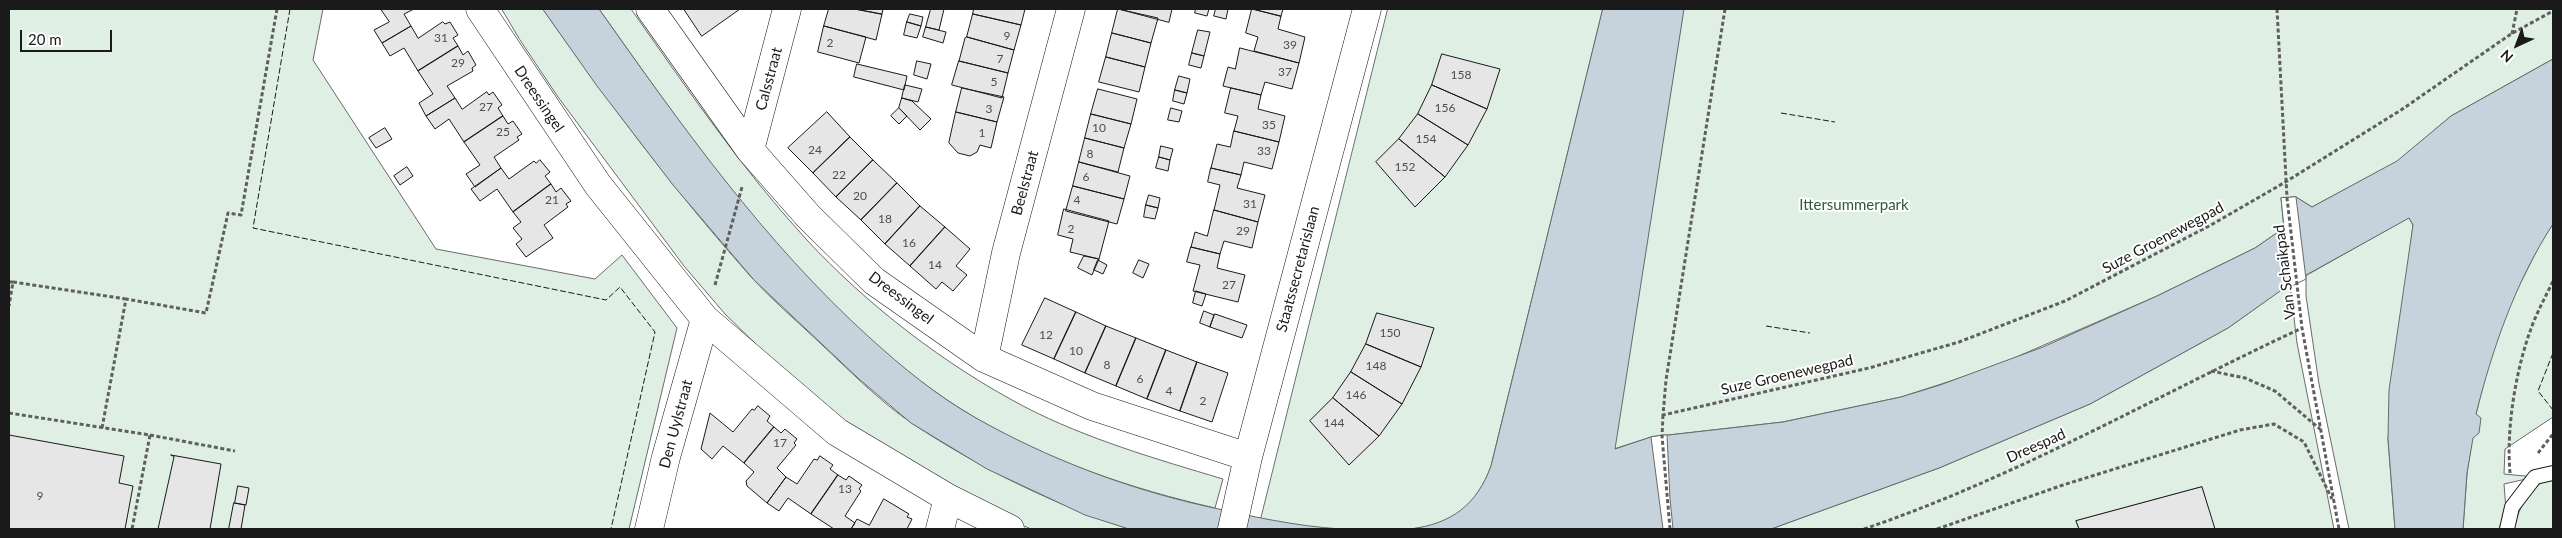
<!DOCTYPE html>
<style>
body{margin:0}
#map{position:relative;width:2562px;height:538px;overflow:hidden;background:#fff;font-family:Lato,sans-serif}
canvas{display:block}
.frame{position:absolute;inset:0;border:10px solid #1a1a1a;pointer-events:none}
.north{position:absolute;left:2492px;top:20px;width:50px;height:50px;-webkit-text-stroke:4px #fff;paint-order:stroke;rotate:223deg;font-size:14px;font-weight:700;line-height:20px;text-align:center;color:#1a1a1a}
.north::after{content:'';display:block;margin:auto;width:18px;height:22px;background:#1a1a1a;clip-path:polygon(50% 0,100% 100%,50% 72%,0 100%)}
.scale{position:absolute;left:20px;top:30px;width:92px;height:22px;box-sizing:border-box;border:2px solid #1a1a1a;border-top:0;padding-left:6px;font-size:15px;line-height:18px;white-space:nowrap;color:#1a1a1a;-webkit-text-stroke:4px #fff;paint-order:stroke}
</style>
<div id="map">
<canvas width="2562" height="538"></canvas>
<div class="frame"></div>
<div class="north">N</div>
<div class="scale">20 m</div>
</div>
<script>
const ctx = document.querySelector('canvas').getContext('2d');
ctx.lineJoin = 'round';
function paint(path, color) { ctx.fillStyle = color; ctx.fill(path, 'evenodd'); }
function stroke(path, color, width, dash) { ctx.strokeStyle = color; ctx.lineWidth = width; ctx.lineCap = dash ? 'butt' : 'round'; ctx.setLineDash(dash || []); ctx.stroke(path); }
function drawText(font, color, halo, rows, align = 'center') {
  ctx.font = font + ' Lato,sans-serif'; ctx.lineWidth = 4; ctx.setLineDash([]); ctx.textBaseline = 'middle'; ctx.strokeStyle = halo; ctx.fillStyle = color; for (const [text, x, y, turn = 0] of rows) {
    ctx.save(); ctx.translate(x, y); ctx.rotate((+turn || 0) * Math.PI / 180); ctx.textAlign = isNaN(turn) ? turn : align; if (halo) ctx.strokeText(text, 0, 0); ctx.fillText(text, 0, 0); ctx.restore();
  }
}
const green = new Path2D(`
 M9,9H323L313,60L436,249L595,279L622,255L677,328L629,529H9Z
 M502,9H543C608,102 676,193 752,278C773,301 797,321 819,342C849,370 879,401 913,424C980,468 1052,504 1129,529H1031L979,506L845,422L765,353L725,314L684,266L558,97L520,40Z
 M599,9H631C686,87 741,168 806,239C867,305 945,365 1025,407C1087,439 1156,459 1223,479L1215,508C1132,489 1048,461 974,417C819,325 702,154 599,9Z
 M1388,9H1603L1491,466C1482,491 1466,514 1439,523C1397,538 1305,529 1261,519Z
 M1684,9H2553V59L2451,116L2398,161L2312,207L2296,197L2284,228L2255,248L2157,296L1991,368L1901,397L1783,422L1651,437L1614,449Z
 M2409,218L2413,225L2388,439L2395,529H2349L2319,384L2306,296V276Z
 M2553,224V417L2505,449L2504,474L2535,477L2504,484L2506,510L2499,529H2463L2467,473L2476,414L2490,357L2508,308L2540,244Z
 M2290,284L2297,343L2334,529H2214L2202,487L2076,521L2079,529H1771L1939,468L2090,404L2228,328Z
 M2553,477V529H2514C2517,509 2533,482 2553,477Z`);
paint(green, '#e0efe3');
stroke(green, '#6a6a6a', 1);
const water = new Path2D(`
 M543,9H599C681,125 764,242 870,338C902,367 937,396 976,418C1047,458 1125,488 1205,506C1250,516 1294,526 1341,529H1129L1085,515L987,469L911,423L859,379L754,280L673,185L597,86Z
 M1603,9H1684L1615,449L1651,437L1783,422L1901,397L1940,385L2043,347L2157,296L2255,248L2284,228L2281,198L2296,197L2312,207L2397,161L2451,116L2553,59V224C2515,283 2493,347 2476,414L2481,418L2479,433L2473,438L2467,473L2463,529H2395L2388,439L2389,390L2413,225L2409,218L2290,284L2228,328L2090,404L1939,468L1771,529H1410C1451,524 1477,505 1491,466Z`);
paint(water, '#c6d2dc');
stroke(water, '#6a6a6a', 1);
const pier = new Path2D(`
 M2296,197L2306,279L2290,287L2281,198Z
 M1667,435L1670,499L1673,529H1663L1651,437Z`);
paint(pier, '#fff');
stroke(pier, '#6a6a6a', 1);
const building = new Path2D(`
 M381,9H414L404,14L411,26L382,43L374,30L389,22Z
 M684,9H740L702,36Z
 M829,9H855L882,14L876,40L824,26Z
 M855,9H883L882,14Z
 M931,9H944L939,30L926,27Z
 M974,9H1025L1021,25L973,14Z
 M1118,9L1158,18L1151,43L1112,33Z
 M1119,9H1172L1169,22Z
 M1196,9H1209L1207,16L1195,13Z
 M1216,9H1228L1226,19L1214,16Z
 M1252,9L1281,16L1278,29L1305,37L1299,63L1254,51L1258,37L1246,33Z
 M1253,9H1283L1281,16Z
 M910,14L923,17L921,26L907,22Z
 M973,14L1021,25L1014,50L967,37Z
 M443,22L445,24L450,22L458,35L453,38L458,46L418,71L404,48L390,56L382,43L411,26L418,38Z
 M907,22L921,26L917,38L904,35Z
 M824,26L866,37L859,63L818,52Z
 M926,27L946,32L943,43L923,37Z
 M1198,30L1210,32L1204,56L1192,53Z
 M1112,33L1151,43L1145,67L1106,57Z
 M967,37L1014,50L1008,73L959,61L965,38Z
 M458,46L463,55L468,51L476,65L472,68L473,71L447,86L455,98L426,116L419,103L433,94L418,71Z
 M1240,48L1299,63L1292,89L1265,82L1261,95L1223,86L1228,67L1235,69Z
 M1192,53L1204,56L1201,68L1189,65Z
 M1442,54L1500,69L1487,109L1432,85Z
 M1106,57L1145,67L1139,92L1099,82Z
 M917,61L931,64L927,79L914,75Z
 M959,61L1008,73L1002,98L952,85Z
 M857,64L907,76L904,90L854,77Z
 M1179,76L1190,79L1187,93L1175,90Z
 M905,85L922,89L918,102L902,98Z
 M1432,85L1487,109L1468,145L1418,114Z
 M962,88L1004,97L997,122L956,112Z
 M1231,88L1261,95L1258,109L1285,116L1279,142L1234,131L1238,116L1225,113Z
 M1098,89L1137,99L1131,124L1091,114Z
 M1175,90L1187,93L1184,104L1173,101Z
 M487,92L489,95L493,92L502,105L498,108L503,116L464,142L449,119L435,129L426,116L455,98L462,109Z
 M902,98L912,101L931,119L920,130L899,108Z
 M899,108L907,116L899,124L891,116Z
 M1171,108L1182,111L1179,122L1168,120Z
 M827,112L850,137L813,173L788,148Z
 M956,112L997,122L991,148L980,145L977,152L970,156L958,153L949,143Z
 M1091,114L1131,124L1124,148L1085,138Z
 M1418,114L1468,145L1445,177L1399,139Z
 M503,116L508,124L513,121L522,134L517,137L519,140L494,157L501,168L475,187L466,174L480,165L464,142Z
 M385,128L392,139L376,148L369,138Z
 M1234,131L1279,142L1272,169L1244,162L1241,175L1211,168L1217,144L1230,147Z
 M850,137L873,160L836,197L813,173Z
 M1085,138L1124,148L1118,172L1079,162Z
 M1399,139L1445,177L1415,207L1376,162Z
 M1161,146L1173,149L1170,160L1159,157Z
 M1159,157L1170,160L1168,171L1156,168Z
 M540,160L550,172L545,176L551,184L513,212L497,189L480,201L471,189L501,168L509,179L534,161L536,163Z
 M873,160L897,183L861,220L836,197Z
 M1079,162L1130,176L1124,199L1073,186Z
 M407,167L413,176L400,185L394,176Z
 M1211,168L1241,175L1237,188L1265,195L1258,222L1214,210L1220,185L1208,182Z
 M897,183L920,206L885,244L861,220Z
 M551,184L556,192L561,188L571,201L566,204L568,207L544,225L553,238L526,257L516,244L522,239L513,228L521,222L513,212Z
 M1073,186L1124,199L1117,224L1066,211Z
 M1149,195L1160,198L1158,208L1146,205Z
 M1146,205L1158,208L1155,219L1144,217Z
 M920,206L945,227L910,266L885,244Z
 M1064,209L1109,221L1099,259L1070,252L1073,239L1058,235Z
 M1214,210L1258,222L1252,248L1224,241L1220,254L1191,247L1195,232L1207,236Z
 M945,227L970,249L956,266L967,275L953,291L942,282L936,289L910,266Z
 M1191,247L1220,254L1217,268L1245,275L1238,302L1193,291L1200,265L1187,262Z
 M1084,256L1099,259L1092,275L1078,268Z
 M1098,260L1107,265L1103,274L1094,270Z
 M1139,260L1149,264L1143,278L1133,273Z
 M1196,291L1206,294L1202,306L1193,303Z
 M1045,298L1076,312L1054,359L1022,345Z
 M1204,311L1214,315L1210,327L1200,323Z
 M1076,312L1106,326L1085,373L1054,359Z
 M1377,313L1434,328L1421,367L1366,344Z
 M1215,314L1247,325L1242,338L1210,327Z
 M1106,326L1136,338L1116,386L1085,373Z
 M1136,338L1166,350L1147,399L1116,386Z
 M1366,344L1421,367L1402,404L1351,372Z
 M1166,350L1197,362L1180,411L1147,399Z
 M1197,362L1228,373L1212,422L1180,411Z
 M1351,372L1402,404L1379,436L1333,398Z
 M1333,398L1379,436L1349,465L1310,421Z
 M758,406L770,416L767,421L774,427L744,463L723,446L712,459L701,449L710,413L733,432L752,409L754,410Z
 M774,427L781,433L785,429L797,439L794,443L796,445L777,468L786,477L767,503L747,486L746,481L754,472L744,463Z
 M9,435L124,456L119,483L133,486L125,529H9Z
 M171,455L221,464L210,529H158L174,457Z
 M820,456L833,465L830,469L838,475L811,514L788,498L779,511L767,503L786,477L797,484L814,459L817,460Z
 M838,475L846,480L849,476L862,485L859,489L861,491L845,516L855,523L851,529H834L811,514Z
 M238,486L249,488L246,505L235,503Z
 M2202,487L2215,529H2079L2076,521Z
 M884,499L909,514L907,517L912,519L907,529H851L857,519L869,525Z
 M234,503L245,505L241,529H229Z`);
paint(building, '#e6e6e6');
stroke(building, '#1a1a1a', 1);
const service = new Path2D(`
 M2507,529L2512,507L2535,477L2553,473`);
const minor = new Path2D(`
 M480,9L598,185L705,319L837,432L948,498L1010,529
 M650,9L750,150L808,216L874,281L984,358L1092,406L1248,457
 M750,150L787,9
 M984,358L1006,253L1071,9
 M649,529L666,457L705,319
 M940,529L948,498
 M1232,529L1248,457L1367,9`);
stroke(service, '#1a1a1a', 16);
stroke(minor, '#1a1a1a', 29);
stroke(new Path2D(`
 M1725,9L1666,380L1663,415L1869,368L1959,342L2065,301L2211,225L2287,181L2401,110L2511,34L2553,11
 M2277,9L2287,198L2302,328L2339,529
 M2512,34L2517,9
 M9,282H13L9,306
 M13,282L126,299
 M715,285L742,187
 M2211,371L2245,378L2275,391L2320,429
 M9,413L150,435L132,529
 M1663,415L1662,436L1670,529
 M102,428L126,299L206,313L228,213L241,215L277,9
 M150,435L235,451
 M2538,453L2553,434
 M2510,473C2506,428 2516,368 2532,326C2538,310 2546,296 2553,281
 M1864,529C2017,477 2156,396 2302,328
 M1937,529L2063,485L2240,430L2274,424L2304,442L2332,499`), '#5f5f5f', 3, [4, 2.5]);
stroke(service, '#fff', 14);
stroke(minor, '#fff', 28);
stroke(new Path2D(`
 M290,9L253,228L606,300L620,287L655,332L611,529
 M1781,113L1835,122
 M1766,326L1810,333
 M2553,353L2538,391L2553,410`), '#1a1a1a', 1, [6, 2.5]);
drawText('12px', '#4d4d4d', null, [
 ["9",1007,36],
 ["31",441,38],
 ["2",830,43],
 ["39",1290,45],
 ["7",1000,59],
 ["29",458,63],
 ["37",1285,72],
 ["158",1461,75],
 ["5",994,82],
 ["27",486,107],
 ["156",1445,108],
 ["3",989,109],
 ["35",1269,125],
 ["10",1099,128],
 ["25",503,132],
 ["1",982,133],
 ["154",1426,139],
 ["24",815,150],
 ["33",1264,151],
 ["8",1090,154],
 ["152",1405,167],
 ["22",839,175],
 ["6",1086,177],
 ["20",860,196],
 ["21",552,200],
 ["4",1077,200],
 ["31",1250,204],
 ["18",885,219],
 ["2",1071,229],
 ["29",1243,231],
 ["16",909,243],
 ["14",935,265],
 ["27",1229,285],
 ["150",1390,333],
 ["12",1046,335],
 ["10",1076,351],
 ["8",1107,365],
 ["148",1376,366],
 ["6",1140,379],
 ["4",1169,391],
 ["146",1356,395],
 ["2",1203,401],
 ["144",1334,423],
 ["17",780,443],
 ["13",845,489],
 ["9",40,496]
]);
drawText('15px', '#1a1a1a', '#fff', [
 ["Calsstraat",769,79,-75],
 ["Dreessingel",539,99,56],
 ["Beelstraat",1025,183,-75],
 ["Suze Groenewegpad",2163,238,-28],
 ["Staatssecretarislaan",1298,269,-75],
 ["Van Schaikpad",2285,272,-97],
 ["Dreessingel",901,298,37],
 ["Suze Groenewegpad",1787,375,-13],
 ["Den Uylstraat",676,424,-75],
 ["Dreespad",2036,446,-24]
]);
drawText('15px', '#2b5a34', '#fff', [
 ["Ittersummerpark",1854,205]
]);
</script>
